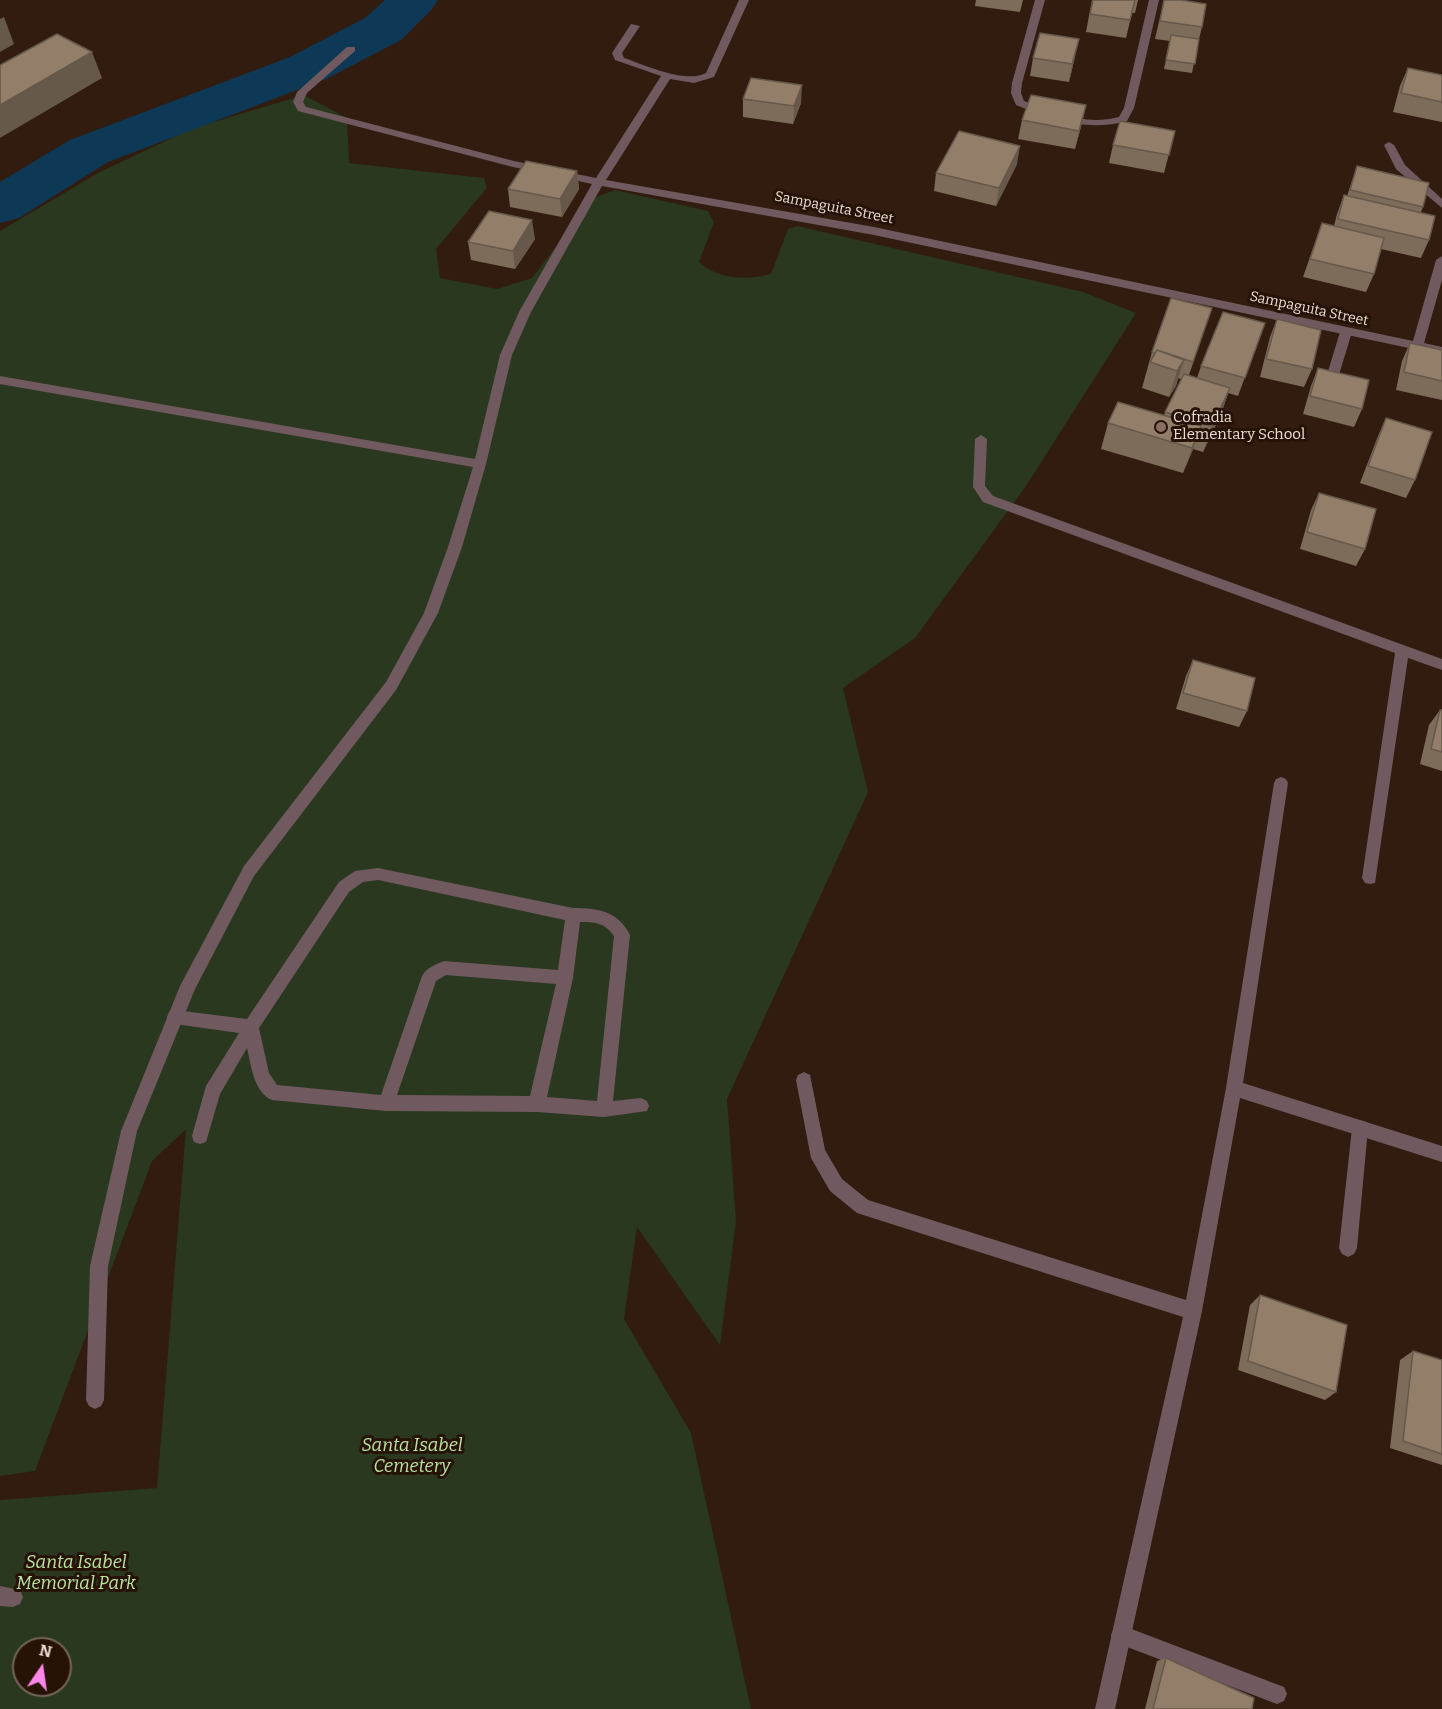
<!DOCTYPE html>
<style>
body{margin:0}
#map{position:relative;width:1442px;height:1709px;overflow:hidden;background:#311c0f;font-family:Bitter,serif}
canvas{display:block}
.north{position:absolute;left:12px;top:1637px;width:60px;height:60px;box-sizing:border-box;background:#261306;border:2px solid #756459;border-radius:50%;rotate:13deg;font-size:16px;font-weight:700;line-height:24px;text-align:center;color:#ecded5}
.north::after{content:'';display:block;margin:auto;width:21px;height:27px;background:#fa87e7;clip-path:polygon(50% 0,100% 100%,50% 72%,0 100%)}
</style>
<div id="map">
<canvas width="1442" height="1709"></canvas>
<div class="north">N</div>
</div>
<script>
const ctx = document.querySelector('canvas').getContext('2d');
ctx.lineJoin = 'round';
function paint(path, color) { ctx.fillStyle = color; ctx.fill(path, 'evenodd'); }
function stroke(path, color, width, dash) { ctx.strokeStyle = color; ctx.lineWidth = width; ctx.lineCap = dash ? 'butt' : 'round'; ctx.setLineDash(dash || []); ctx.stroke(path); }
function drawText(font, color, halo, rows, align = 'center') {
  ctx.font = font + ' Bitter,serif'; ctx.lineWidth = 6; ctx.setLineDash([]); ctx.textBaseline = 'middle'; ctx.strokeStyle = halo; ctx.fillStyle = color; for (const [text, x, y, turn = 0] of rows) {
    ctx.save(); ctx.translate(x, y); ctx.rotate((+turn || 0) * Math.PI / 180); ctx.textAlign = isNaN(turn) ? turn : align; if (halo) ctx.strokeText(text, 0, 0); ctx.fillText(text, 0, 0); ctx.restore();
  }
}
paint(new Path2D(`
 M304,95L347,118L349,163L484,178L487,188L436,249L440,278L497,289L532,278L593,198L615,190L708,211L714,222L699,262C716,279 749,281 771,274L788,229L797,226L1083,292L1136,313L1026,486L915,638L843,688L868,792L727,1099L736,1221L720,1345L637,1227L624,1319L691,1433L751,1709H0V1500L157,1488L186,1129L152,1161L35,1471L0,1476V231L98,173L193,128ZM24,1649H60V1685H24Z`), '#29381f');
paint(new Path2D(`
 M385,0H438L431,10L401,40L326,79L108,162L19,218L0,223V182L70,140L290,57L365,18Z`), '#0e3956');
paint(new Path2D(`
 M1346,328L1352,332L1338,378L1336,381H1328L1326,378L1340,332Z
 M378,868L573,908C598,908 618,911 630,935L613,1101L641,1098L647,1101L649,1106L647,1111L604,1117L537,1112L386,1111L272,1100C254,1093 251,1065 247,1048L220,1094L206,1142L200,1144L194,1142L192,1136L206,1086L239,1033L175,1024L169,1022L167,1017L169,1012L175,1010L247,1019L339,882L355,871ZM378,880L565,920L558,970L444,961C436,964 426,968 422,976L381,1095L277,1085L269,1073L259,1028L349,892L363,882ZM580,922C596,922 605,923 614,936L597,1101L547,1097L573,978ZM446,975L556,984L530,1096L397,1095L436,981Z
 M1360,1120L1366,1122L1368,1128L1357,1248L1354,1254L1348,1257L1342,1254L1339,1248L1352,1128L1354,1122Z
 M0,1586L20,1590L23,1597L20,1604L13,1607L0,1606Z
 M1121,1625L1284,1687L1287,1694L1284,1701L1277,1704L1114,1642L1111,1635L1114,1628Z`), '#715a5f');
paint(new Path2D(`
 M739,0H749L714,77L694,83L670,79L606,180L874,227L1413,341L1436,260L1442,256V280L1424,343L1442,347V355L874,235L602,186L531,312L512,355L486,464L462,547L438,613L396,690L254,876L195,989L137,1131L108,1266L104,1400L101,1406L95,1409L89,1406L86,1400L90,1266L121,1131L180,986L244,866L386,682L424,613L448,547L473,467L0,384V376L475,459L500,355L519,312L592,184L513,167L298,111L293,102L297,92L347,47H355V51L307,93L303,102L306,107L514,161L596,178L661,76L615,60L612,53L631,24L640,26L622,53L624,58C645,65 686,84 706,73Z
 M1035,0H1045L1022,83L1021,93L1024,101C1055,113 1086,126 1119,117L1124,108L1149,0H1159L1134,108L1127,121C1088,132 1053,120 1016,105L1011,93L1012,83Z
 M1389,142L1394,145L1405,165L1442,199V208L1396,169L1384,145Z
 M981,435L987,439L985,486L993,496L1442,659V670L1408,658L1375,883L1370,884L1365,883L1362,878L1395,653L983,502L973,487L975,439Z
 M1281,777L1286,779L1288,783L1243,1083L1442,1146V1162L1240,1098L1202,1311L1115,1709H1095L1183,1317L857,1213L830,1191L811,1158L796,1080L798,1075L804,1072L810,1075L825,1150L842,1179L868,1200L1186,1300L1226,1088L1274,783L1276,779Z`), '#715a5f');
paint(new Path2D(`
 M976,0H1023L1020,12L975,6Z
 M1092,0H1138L1135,13H1132L1126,38L1086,32Z
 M1164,0L1202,27L1198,43L1192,73L1164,69L1170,41L1155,39Z
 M1075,57L1069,82L1030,76L1033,58Z
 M1408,68L1442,75V122L1393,112L1400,86Z
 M743,99L801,103L793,124L743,117Z
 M1086,105L1082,123L1075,149L1018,139L1022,120Z
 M1175,131L1164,173L1109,163L1113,145Z
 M1017,164L996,206L934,191L936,173Z
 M1357,166L1423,207L1421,212L1429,240L1421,258L1381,249L1374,274L1366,292L1303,277L1322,223L1334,226L1337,214L1344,195L1347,196Z
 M577,171L579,189L562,217L510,207L508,189Z
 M535,239L515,269L471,260L468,242Z
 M1212,308L1189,375L1197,378L1201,366L1265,323L1238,396L1228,393L1221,414L1203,452L1193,449L1183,473L1101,449L1108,423L1164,415L1181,379L1178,378L1176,386L1169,397L1142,388L1152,352Z
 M1277,319L1312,369L1304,387L1260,377L1270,337Z
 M1410,343L1442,350V400L1396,390L1402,361Z
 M1318,368L1362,409L1354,427L1303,414L1311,386Z
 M1386,418L1415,480L1406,498L1360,483L1378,436Z
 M1319,493L1365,549L1356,566L1300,549L1311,510Z
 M1193,660L1247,711L1239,727L1176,709L1186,676Z
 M1440,710H1442V771L1420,764L1429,725Z
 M1260,1295L1336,1392L1325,1400L1238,1370L1250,1305Z
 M1413,1351L1442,1360V1465L1390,1448L1400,1360Z
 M1166,1658L1252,1709H1145L1157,1661Z`), '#7e6c5a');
paint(new Path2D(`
 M4,17L14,44L0,52V19Z
 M1079,39L1075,57L1069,82L1072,64Z
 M92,52L102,78L0,138V105Z
 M802,85L801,103L793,124L794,106Z
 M1086,105L1082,123L1075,149L1079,131Z
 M1020,146L1017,164L996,206L999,188Z
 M577,171L579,189L562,217L560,199Z
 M532,220L535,239L515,269L513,251Z
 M1184,360L1176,386L1169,397L1177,371Z
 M1230,388L1221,414L1203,452L1212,426Z
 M1201,426L1192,452L1183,473L1192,448Z`), '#66584a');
const building = new Path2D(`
 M1093,0H1135L1130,20L1090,14Z
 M1164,0H1181L1206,4L1202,27L1160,21Z
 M1040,33L1079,39L1072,64L1033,58Z
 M57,34L92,52L0,105V65Z
 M1171,35L1199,39L1195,64L1166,60Z
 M1408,68L1442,75V102L1401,93Z
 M751,78L802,85L794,106L743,99Z
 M1031,95L1086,105L1079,131L1022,120Z
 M1120,121L1175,131L1169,155L1113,145Z
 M959,131L1020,146L999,188L936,173Z
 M526,161L577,171L560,199L508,189Z
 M1357,166L1429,183L1423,207L1350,190Z
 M1344,195L1435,216L1429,240L1338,219Z
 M489,211L532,220L513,251L468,242Z
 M1322,223L1384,238L1374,274L1310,259Z
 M1171,298L1212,308L1193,362L1157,350L1155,353L1152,352Z
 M1223,312L1265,323L1245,378L1201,366Z
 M1277,319L1321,330L1312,369L1266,359Z
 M1410,343L1442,350V381L1404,372Z
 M1157,350L1184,360L1177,371L1150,362Z
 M1318,368L1369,380L1362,409L1310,396Z
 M1184,374L1230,388L1212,426L1165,412Z
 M1118,402L1201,426L1192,448L1108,423Z
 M1386,418L1432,432L1415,480L1368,466Z
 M1319,493L1376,509L1365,549L1307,532Z
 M1193,660L1255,678L1247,711L1183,693Z
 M1440,710H1442V752L1431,749Z
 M1260,1295L1347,1325L1336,1392L1248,1361Z
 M1413,1351L1442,1360V1454L1403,1441Z
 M1166,1658L1254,1698L1252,1709H1153Z`);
paint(building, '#927e69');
stroke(building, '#66584a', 1.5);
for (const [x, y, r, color] of [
 [1161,427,6,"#8d6e63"]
]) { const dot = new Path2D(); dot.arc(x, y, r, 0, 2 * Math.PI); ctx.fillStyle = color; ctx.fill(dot); stroke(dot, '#261306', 2); }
drawText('14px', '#ecded5', '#261306', [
 ["Sampaguita Street",834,208,11],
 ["Sampaguita Street",1309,309,12]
]);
drawText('15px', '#ecded5', '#261306', [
 ["Cofradia",1173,418],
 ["Elementary School",1173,435]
], 'left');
drawText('italic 18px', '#bbe4a1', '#261306', [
 ["Santa Isabel",412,1446],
 ["Cemetery",412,1467],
 ["Santa Isabel",76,1563],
 ["Memorial Park",76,1584]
]);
</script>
